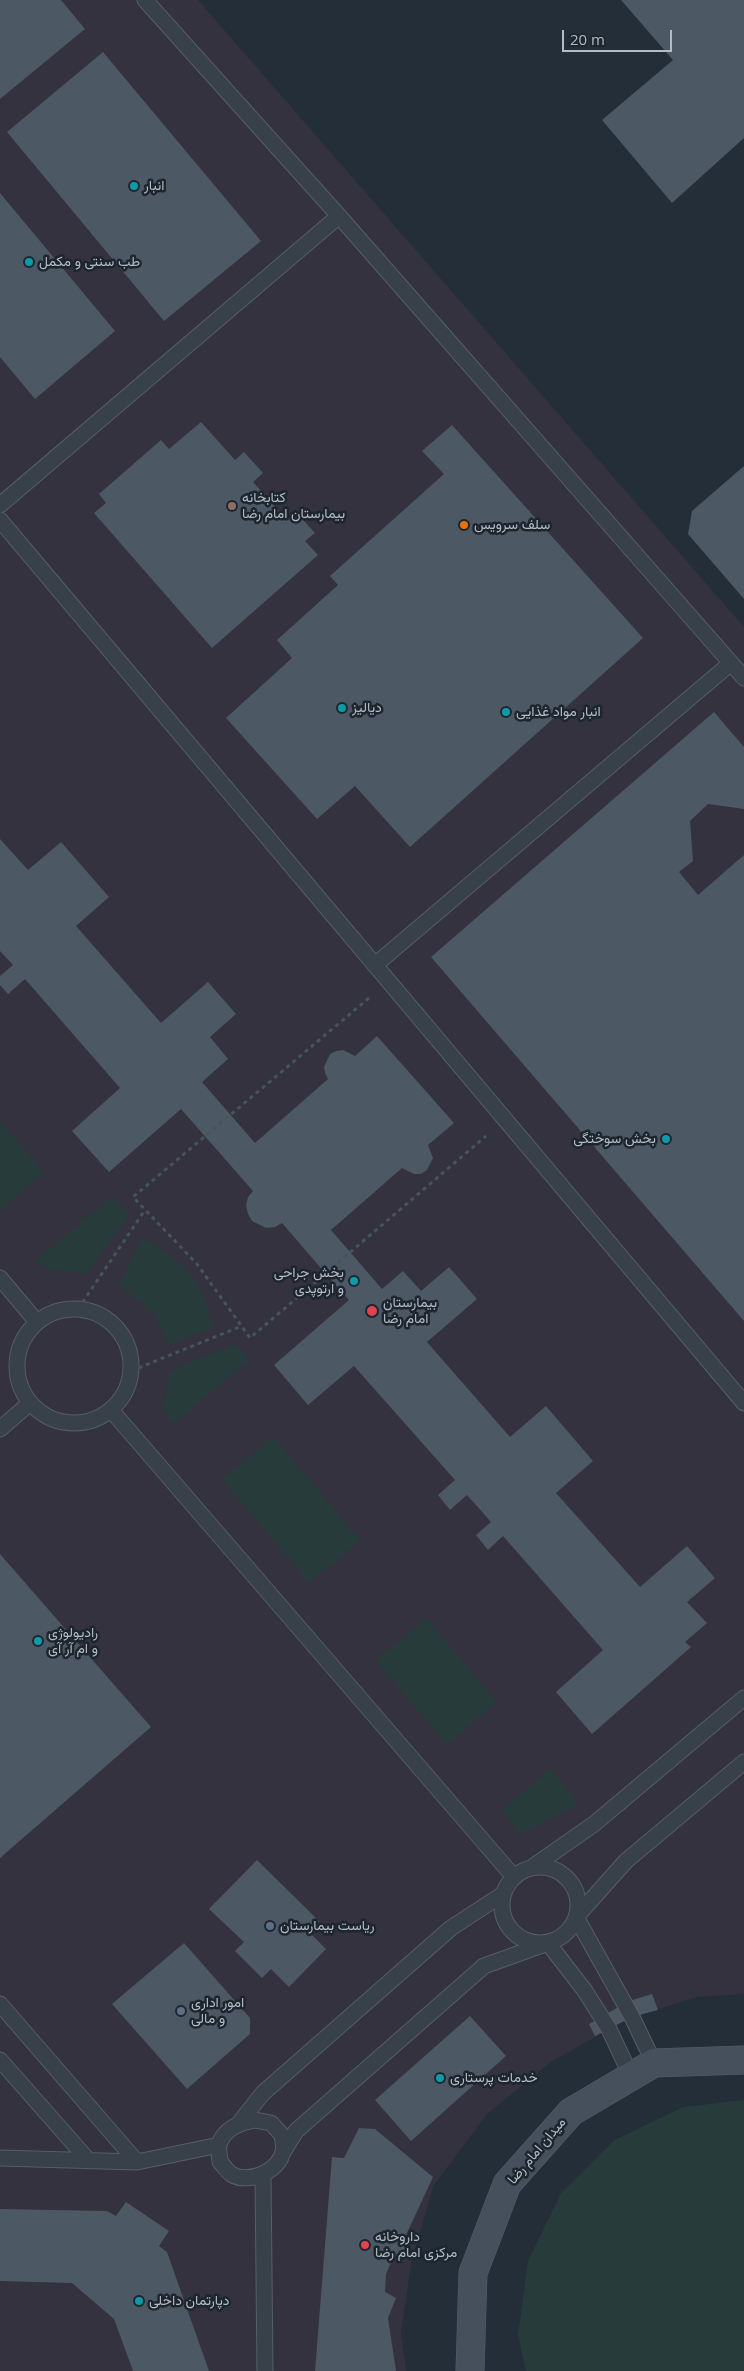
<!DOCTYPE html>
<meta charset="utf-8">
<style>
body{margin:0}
#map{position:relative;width:744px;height:2371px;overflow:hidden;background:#242e39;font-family:"Open Sans",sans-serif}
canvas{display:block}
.scale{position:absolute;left:562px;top:30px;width:110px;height:22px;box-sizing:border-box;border:2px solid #b3bbc5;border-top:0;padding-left:6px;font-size:15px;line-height:18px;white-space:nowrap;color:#b3bbc5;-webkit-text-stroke:4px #1d252e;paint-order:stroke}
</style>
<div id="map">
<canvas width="744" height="2371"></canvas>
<div class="scale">20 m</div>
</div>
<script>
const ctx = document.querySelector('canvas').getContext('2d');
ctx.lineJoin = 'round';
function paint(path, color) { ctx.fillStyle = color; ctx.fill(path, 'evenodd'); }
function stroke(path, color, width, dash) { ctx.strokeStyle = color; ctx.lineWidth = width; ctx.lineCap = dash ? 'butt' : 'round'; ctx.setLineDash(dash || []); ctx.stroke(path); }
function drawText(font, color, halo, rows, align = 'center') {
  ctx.font = font + ' "Open Sans",Vazirmatn,sans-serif'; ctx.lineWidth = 5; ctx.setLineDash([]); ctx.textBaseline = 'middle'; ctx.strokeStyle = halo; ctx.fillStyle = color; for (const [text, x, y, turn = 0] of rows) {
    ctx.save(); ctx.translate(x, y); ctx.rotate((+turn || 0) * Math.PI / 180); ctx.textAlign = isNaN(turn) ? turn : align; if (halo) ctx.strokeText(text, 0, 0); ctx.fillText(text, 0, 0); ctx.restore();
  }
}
paint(new Path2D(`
 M0,0H198L744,627V1994L697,1997L632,2017L552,2061L487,2114L434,2185L412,2258L401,2333L406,2371H0Z`), '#33323e');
paint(new Path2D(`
 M0,1120L44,1173L0,1210Z
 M113,1196L129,1215L87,1273L47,1270L36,1260Z
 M142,1238C183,1261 204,1280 213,1328L167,1345C159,1312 146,1304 119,1286Z
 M235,1344L249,1360L174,1424L163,1410L170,1371Z
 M273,1437L360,1540L309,1583L222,1479Z
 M426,1618L497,1702L447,1744L376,1661Z
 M550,1769L579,1804L520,1834L502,1810Z
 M744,2100V2371H526L518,2335L528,2261L561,2193L615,2140L683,2107Z`), '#273b3b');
paint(new Path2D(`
 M0,0H61L85,29L0,99Z
 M621,0H744V138L672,203L602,120L673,60Z
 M103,52L261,241L164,321L7,132Z
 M0,193L115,331L35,399L0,357Z
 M201,422L235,460L244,452L263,473L253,482L287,520L296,512L315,533L305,541L318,555L212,648L94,513L106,503L99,494L161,440L169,449Z
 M452,425L643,638L410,847L355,786L317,819L226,718L292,658L277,640L338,585L330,576L444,474L422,451Z
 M744,466V599L688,534L692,511Z
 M714,712L744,747V809L708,804L690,821L693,861L679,872L698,895L744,855V1321L431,957Z
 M0,839L28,870L61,842L109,897L76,926L161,1023L208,982L236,1014L210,1037L228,1059L202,1082L255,1143L328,1079L325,1073L324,1067L330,1054L336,1051L343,1050L355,1056L377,1036L454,1123L428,1145L433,1158L427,1170L421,1174H414L402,1168L331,1230L382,1289L403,1271L421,1291L449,1267L477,1299L427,1342L510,1437L546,1406L593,1461L556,1493L640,1587L687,1546L715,1578L687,1602L707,1623L685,1642L691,1647L592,1734L556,1692L603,1650L503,1536L488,1550L476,1535L491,1522L467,1495L450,1510L438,1495L455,1480L354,1366L308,1405L274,1365L349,1300L326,1274L282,1223L275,1227L266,1228L252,1221L248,1214L246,1205L248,1197L253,1191L181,1109L109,1172L72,1131L120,1088L25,979L8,994L0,985V976L13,965L0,951Z
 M0,1554L151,1727L0,1858Z
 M257,1860L319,1921L308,1931L326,1949L289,1987L271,1969L262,1978L235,1951L244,1942L209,1909Z
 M184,1943L250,2018V2034L187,2089L112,2004Z
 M652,1994L658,2010L632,2017L595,2036L589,2024L629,2001Z
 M470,2016L506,2056L411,2141L375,2100Z
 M359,2128L375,2129L433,2177L406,2235L405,2255H398L393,2258L386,2274L385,2292L396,2298L388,2318L396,2371H315L332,2157L344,2158Z
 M126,2202L169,2231L159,2246L167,2252L209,2371H133L114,2319L72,2283L0,2281V2209L107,2211L116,2216Z`), '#4d5865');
const service = new Path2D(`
 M145,0L339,216L744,678
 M0,505L339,216
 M0,520L744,1403
 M375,965L731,663
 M0,1278L37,1322
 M17 1366a57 57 0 1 1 114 0a57 57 0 1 1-114 0Z
 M111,1410L514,1877
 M0,1429L30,1403
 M502 1905a38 38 0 1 1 76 0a38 38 0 1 1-76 0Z
 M531,1868L594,1824L744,1698
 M0,2004L137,2162
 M0,2060L89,2161
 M654,2063L632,2017L576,1917L626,1861L744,1762
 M255,2120L271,2123L282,2135C283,2140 284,2146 283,2151C280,2171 248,2185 231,2174C227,2171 224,2166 220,2162C220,2157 218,2150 219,2145C223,2129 241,2122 255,2120Z
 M240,2122L263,2093L451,1928L503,1894
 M283,2152L296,2131L484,1966L548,1943L585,1991L609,2029L631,2076
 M0,2158L137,2162L219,2145
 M263,2175L265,2371`);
const secondary = new Path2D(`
 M470,2371L473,2273L507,2184L571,2112L654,2063L744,2060`);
stroke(service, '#565e68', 17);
stroke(secondary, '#565e68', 29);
stroke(new Path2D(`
 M369,998L133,1197L197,1264L250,1338L486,1136
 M78,1309L145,1210
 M131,1371L242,1326`), '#445658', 3, [4, 4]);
stroke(service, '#38404a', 15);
stroke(secondary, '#464f5c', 28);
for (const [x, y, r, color] of [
 [134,186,5,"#0f9aa8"],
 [29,262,5,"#0f9aa8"],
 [232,506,5,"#8d6e63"],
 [464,525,5,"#e8710a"],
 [342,708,5,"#0f9aa8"],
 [506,712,5,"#0f9aa8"],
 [666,1139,5,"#0f9aa8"],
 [354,1281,5,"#0f9aa8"],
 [372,1311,6,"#e0444e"],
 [38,1641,5,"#0f9aa8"],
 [270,1926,5,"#5c6f8a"],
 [181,2011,5,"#5c6f8a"],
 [440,2078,5,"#0f9aa8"],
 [365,2245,5,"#e0444e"],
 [139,2301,5,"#0f9aa8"]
]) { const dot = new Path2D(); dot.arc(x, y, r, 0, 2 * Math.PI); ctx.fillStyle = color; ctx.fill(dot); stroke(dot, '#1d252e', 2); }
drawText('14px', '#b3bbc5', '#1d252e', [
 ["انبار",144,186],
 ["طب سنتی و مکمل",39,262],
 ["کتابخانه",242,498],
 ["بیمارستان امام رضا",242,514],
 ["سلف سرویس",474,525],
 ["دیالیز",352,708],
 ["انبار مواد غذایی",516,712],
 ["بخش سوختگی",656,1139,"right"],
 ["بخش جراحی",344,1273,"right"],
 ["و ارتوپدی",344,1289,"right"],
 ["بیمارستان",383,1303],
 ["امام رضا",383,1319],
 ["رادیولوژی",48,1633],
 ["و ام آر آی",48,1649],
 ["ریاست بیمارستان",280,1926],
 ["امور اداری",191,2003],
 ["و مالی",191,2019],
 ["خدمات پرستاری",450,2078],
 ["داروخانه",375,2237],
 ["مرکزی امام رضا",375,2253],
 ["دپارتمان داخلی",149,2301]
], 'left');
drawText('14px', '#b3bbc5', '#1d252e', [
 ["میدان امام رضا",537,2151,-50]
]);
</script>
